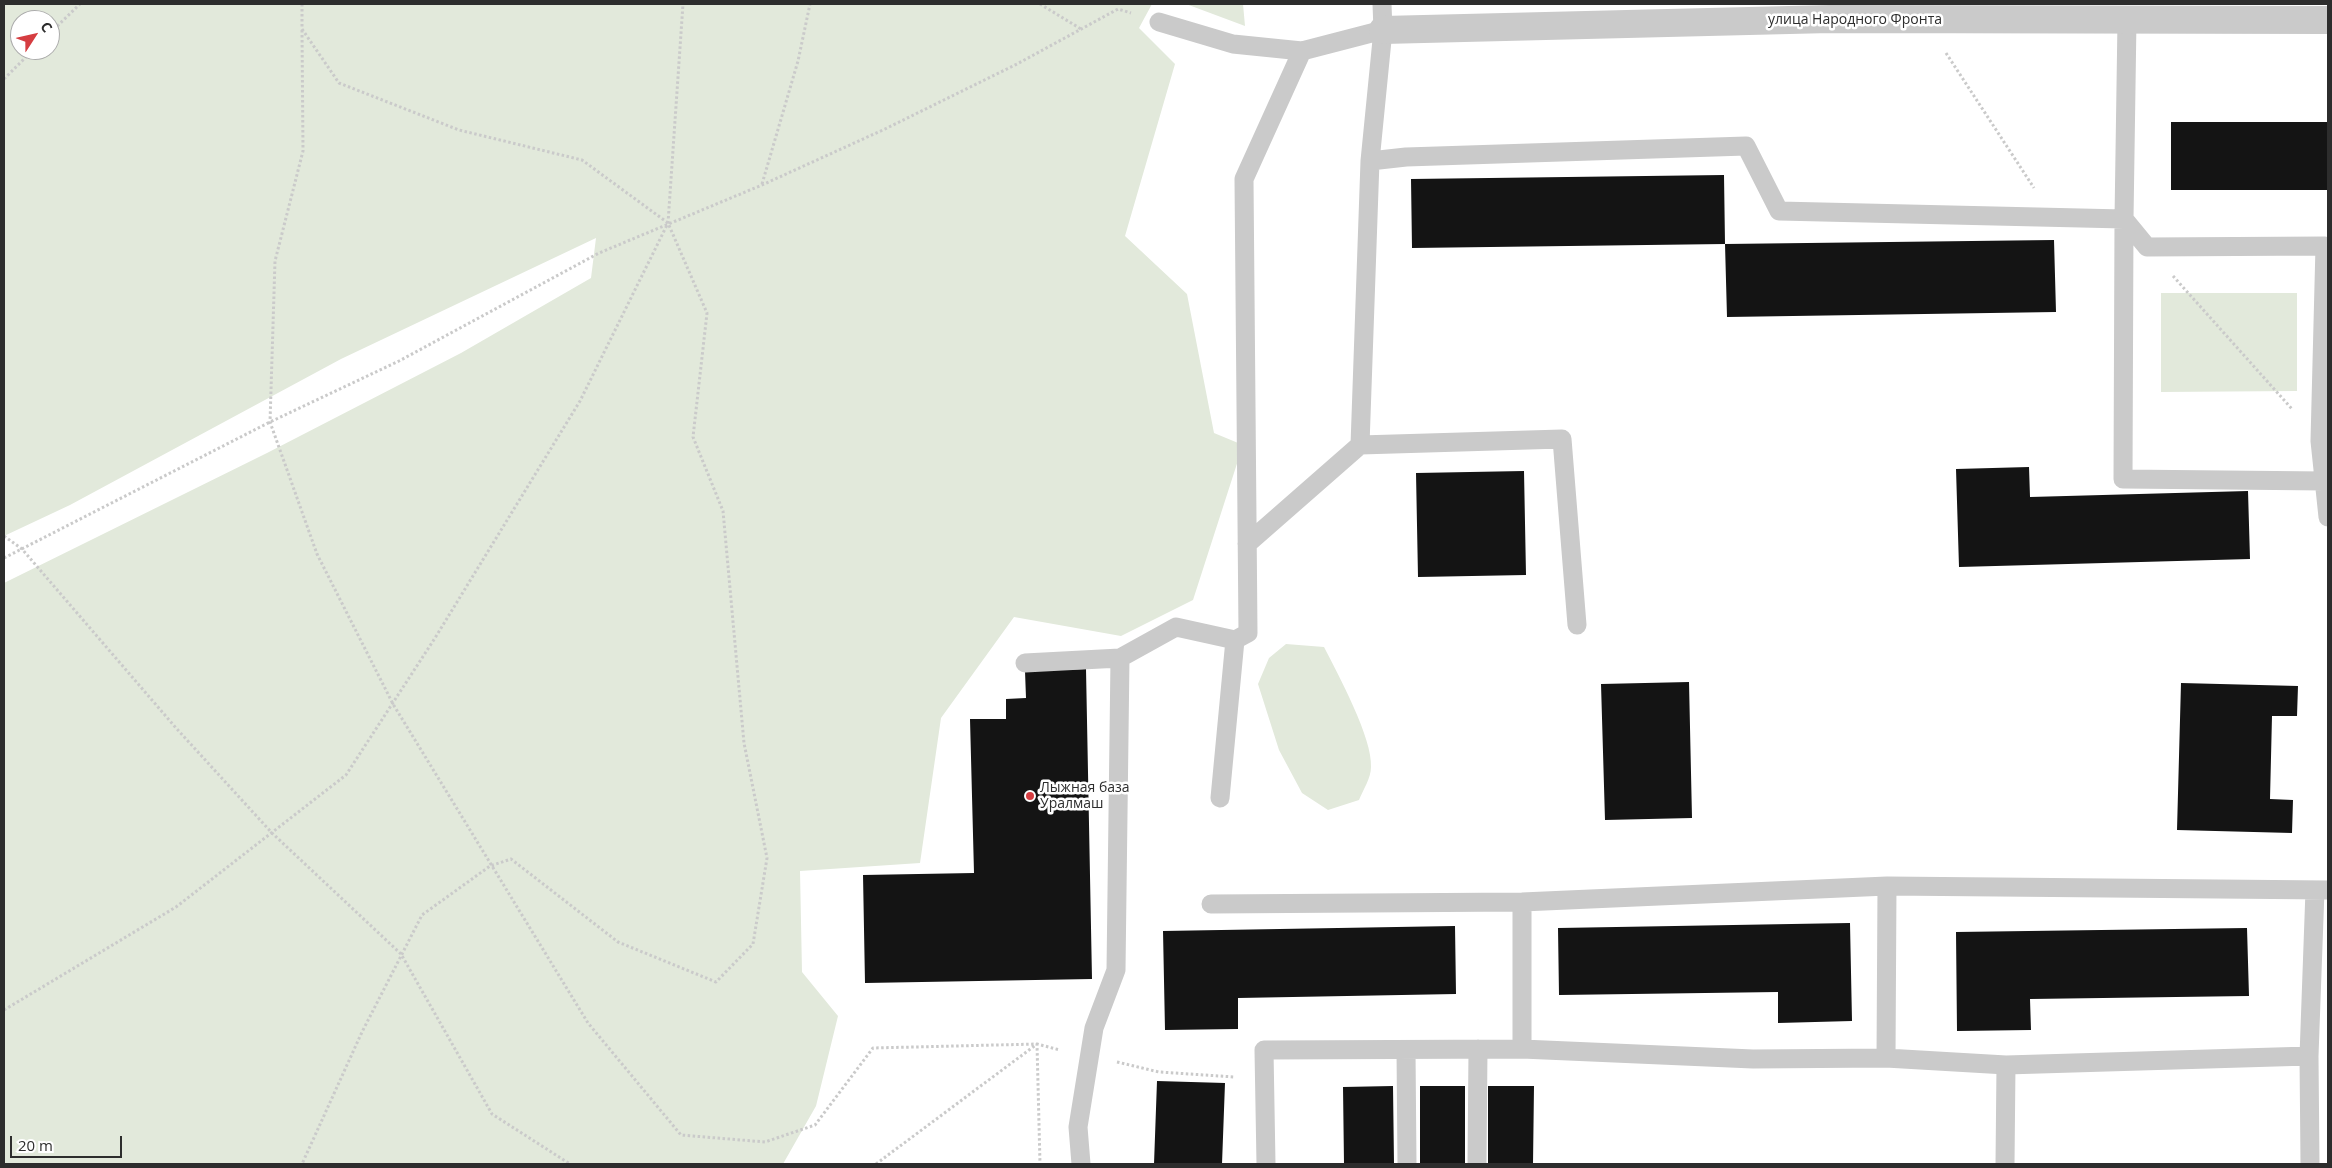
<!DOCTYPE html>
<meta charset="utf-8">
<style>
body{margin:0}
#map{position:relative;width:2332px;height:1168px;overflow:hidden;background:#fff;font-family:"Open Sans",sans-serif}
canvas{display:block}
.frame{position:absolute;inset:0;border:5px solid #2d2d2d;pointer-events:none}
.north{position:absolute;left:10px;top:10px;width:50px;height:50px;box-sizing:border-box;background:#fff;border:1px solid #ababab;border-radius:50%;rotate:55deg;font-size:14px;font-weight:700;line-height:20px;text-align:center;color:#2d2d2d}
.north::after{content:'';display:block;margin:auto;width:18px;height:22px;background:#d53d41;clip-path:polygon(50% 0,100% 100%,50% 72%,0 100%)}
.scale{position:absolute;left:10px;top:1136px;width:112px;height:22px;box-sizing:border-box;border:2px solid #2d2d2d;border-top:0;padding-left:6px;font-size:15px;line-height:18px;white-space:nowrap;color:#2d2d2d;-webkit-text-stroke:4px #fff;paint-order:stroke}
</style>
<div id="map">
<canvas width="2332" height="1168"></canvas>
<div class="frame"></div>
<div class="north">С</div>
<div class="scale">20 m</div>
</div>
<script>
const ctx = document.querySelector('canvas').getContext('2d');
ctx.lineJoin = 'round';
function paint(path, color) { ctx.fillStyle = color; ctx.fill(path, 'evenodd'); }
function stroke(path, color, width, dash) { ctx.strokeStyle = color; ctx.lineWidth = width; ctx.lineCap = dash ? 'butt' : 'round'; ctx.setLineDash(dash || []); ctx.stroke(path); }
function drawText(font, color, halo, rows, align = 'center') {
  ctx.font = font + ' "Open Sans",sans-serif'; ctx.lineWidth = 5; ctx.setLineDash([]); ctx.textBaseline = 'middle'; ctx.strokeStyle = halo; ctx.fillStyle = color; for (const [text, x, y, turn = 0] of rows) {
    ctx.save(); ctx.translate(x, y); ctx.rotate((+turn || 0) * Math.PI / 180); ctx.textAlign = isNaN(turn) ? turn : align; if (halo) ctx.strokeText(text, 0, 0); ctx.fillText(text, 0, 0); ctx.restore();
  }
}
paint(new Path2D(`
 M4,4H1152L1139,28L1175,64L1125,236L1187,294L1214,433L1243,445L1193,600L1121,636L1014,617L941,718L920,863L800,871L802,972L838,1016L816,1106L783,1164H4V583L267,453L461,353L591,278L596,238L341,359L70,505L4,536ZM20,20H50V50H20Z
 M1186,4H1243L1245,26Z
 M2161,293H2297V391L2161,392Z
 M1286,644L1324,647C1338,674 1373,739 1371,767C1371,778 1363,790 1359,800L1328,810L1302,793L1279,750L1258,684L1269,658Z`), '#e2e9db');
paint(new Path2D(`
 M2171,122H2328V190H2171Z
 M1724,175L1725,244L1412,248L1411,179Z
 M2054,240L2056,312L1727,317L1725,244Z
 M2029,467L2030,497L2248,491L2250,559L1959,567L1956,469Z
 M1524,471L1526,575L1418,577L1416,473Z
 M1086,669L1092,979L865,983L863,875L974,873L970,719H1006V699L1026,698L1025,671Z
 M1689,682L1692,818L1605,820L1601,684Z
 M2181,683L2298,686L2297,716H2272L2270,799L2293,800L2292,833L2177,830Z
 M1850,923L1852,1021L1778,1023V992L1559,995L1558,928Z
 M1455,926L1456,994L1238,998V1029L1165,1030L1163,931Z
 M2247,928L2249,996L2030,999L2031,1030L1957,1031L1956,932Z
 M1157,1081L1225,1083L1222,1164H1154Z
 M1393,1086L1394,1164H1344L1343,1087Z
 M1420,1086H1465V1164H1420Z
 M1488,1086H1534L1533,1164H1488Z`), '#141414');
stroke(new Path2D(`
 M302,4V29L339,83L459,130L582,160L668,223L707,313L693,437L723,511L744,743L767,858L753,944L716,982L618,942L511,859L490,866L422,915L362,1032L302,1164
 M1040,4L1081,29
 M302,30L303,151L275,261L270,422L317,554L393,704L588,1023L681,1135L765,1142L815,1125L873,1048L1037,1044L1040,1164
 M50,33L80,4
 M1946,53L2034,188
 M4,79L33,50
 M762,184L798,61L810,4
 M2173,276L2292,409
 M4,536L22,549L176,728L272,833L401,954L492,1114L570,1164
 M4,558L270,422L399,361L599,253L762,185L885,129L1017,64L1118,9L1131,13
 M4,1010L176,907L346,775L435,638L580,401L668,223L683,4
 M1117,1062L1159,1072L1235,1077
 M876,1164L1037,1044L1060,1050`), '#cacaca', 3, [2.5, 2.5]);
stroke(new Path2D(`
 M2127,20L2124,219L2147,247L2325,246L2320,441L2328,517
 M1159,22L1233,44L1302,51
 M1370,161L1406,157L1746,146L1779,211L2124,219L2123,479L2325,481
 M1360,445L1370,161L1383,30L1382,4
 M1247,544L1360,445L1562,439L1577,625
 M1025,663L1120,658L1176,627L1235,640
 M1220,798L1235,640L1248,633L1244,179L1302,51L1383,30
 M1522,902V1049L1753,1059L1886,1058L2006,1065L2309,1056L2315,890
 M1211,904L1522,902L1887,886L2328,890
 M1406,1050L1407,1164
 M2309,1056L2310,1164
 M1886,1058L1887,886
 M1081,1164L1078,1127L1094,1028L1116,970L1120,658
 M1266,1164L1264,1050L1522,1049
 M1477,1164L1478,1049
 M2005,1164L2006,1065`), '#cacaca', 19);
stroke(new Path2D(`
 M1383,30L1830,19L2328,20`), '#cacaca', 28);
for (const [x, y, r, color] of [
 [1030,796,5,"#d53d41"]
]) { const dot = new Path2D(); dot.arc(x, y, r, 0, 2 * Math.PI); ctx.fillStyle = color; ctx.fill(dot); stroke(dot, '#fff', 2); }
drawText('14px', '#2d2d2d', '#fff', [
 ["улица Народного Фронта",1855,20]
]);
drawText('14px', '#2d2d2d', '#fff', [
 ["Лыжная база",1040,788],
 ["Уралмаш",1040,804]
], 'left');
</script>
